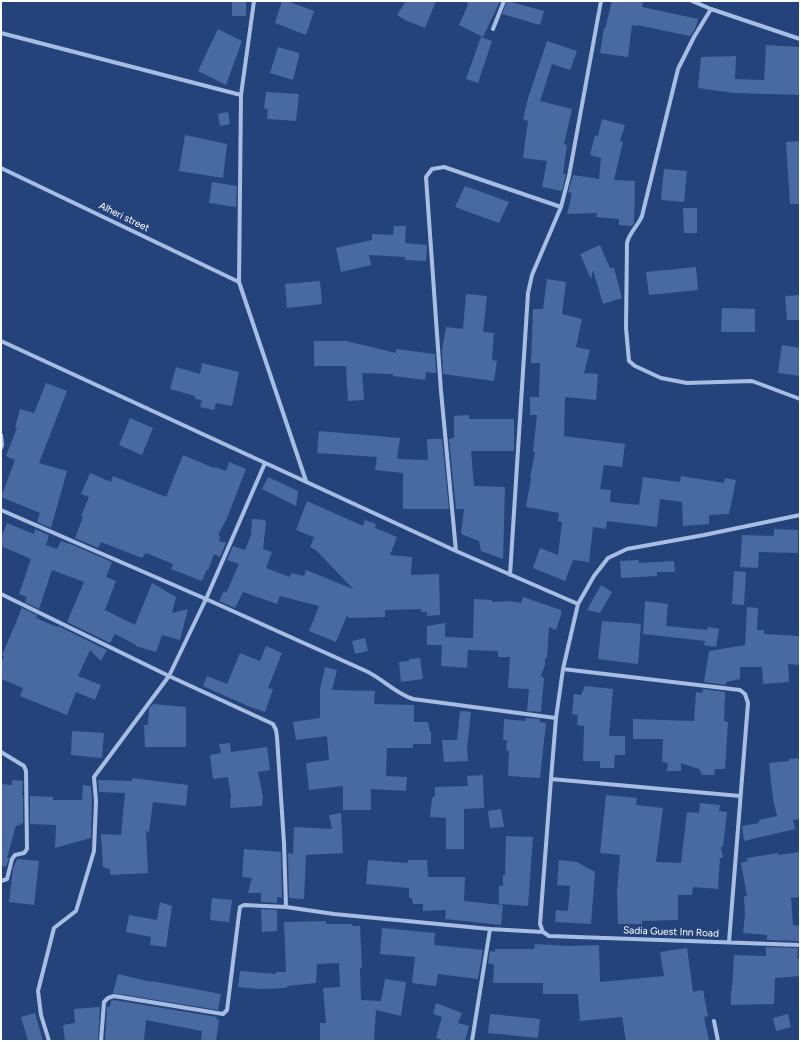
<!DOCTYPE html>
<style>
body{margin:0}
#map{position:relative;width:801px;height:1042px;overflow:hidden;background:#24437a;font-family:Figtree,sans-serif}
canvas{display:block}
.frame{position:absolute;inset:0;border:2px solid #fff;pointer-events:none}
</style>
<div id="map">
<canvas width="801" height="1042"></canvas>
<div class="frame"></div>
</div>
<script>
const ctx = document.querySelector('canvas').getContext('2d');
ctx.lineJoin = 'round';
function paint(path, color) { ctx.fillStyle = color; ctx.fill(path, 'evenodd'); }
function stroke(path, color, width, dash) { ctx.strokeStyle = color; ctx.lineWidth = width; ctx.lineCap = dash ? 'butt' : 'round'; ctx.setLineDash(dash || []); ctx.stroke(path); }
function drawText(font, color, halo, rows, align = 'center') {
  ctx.font = font + ' Figtree,sans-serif'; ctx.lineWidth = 3.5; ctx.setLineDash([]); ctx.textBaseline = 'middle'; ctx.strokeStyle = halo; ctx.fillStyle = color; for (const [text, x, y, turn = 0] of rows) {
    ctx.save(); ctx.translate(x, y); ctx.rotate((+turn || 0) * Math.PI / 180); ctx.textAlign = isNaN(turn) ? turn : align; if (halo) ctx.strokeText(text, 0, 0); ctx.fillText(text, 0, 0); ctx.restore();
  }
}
paint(new Path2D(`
 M232,1H246V16H232Z
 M282,1H287L314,11L306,35L275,23Z
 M406,1H436L425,28L405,20L397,15Z
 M467,1H500L483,37L459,25L468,5L467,4Z
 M507,1L544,11L540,25L502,14Z
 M612,1H643L642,7L698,19L696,27L690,36L637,25V26L632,25L628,57L600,53L604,28L605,29Z
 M218,29L242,41L226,85L198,71Z
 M481,37L492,41L478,83L466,79Z
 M547,41L577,51L570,70L552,64L540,101L572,109L564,144L567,145L563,174H566L562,191L542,187L547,161L523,158L528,121L523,119L528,98Z
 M766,45L800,47V95L734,93L698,88L701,57L736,56L735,79L764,80Z
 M278,47L299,53V57L293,80L270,73Z
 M266,92L299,94L296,121L267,119L268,110L264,108Z
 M228,112L230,124L220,126L218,114Z
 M602,119L625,125L620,141L623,142L614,180L635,181L634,223L632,226L619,225V219L596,217L597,213L567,214L572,193L568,192L573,175L599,179L601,158L590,155L595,135L598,136Z
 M185,135L227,144L223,178L179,171Z
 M800,141V204H790L786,142Z
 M664,169L687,171L684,202L661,200Z
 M212,182L237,186L236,207L209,203Z
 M465,186L509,202L499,223L455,207Z
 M683,208H697V233H684Z
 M394,226H406L405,243L427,245L426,261L405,260V257L369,255L371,265L341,272L336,248L372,240V234L393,235Z
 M600,245L610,268H614L622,298L603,304L593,270L591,279L580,254Z
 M696,267L698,290L649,295L646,272Z
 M547,279L566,282L562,314L582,319L576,347L590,350L584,373L598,374L596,400L565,397L564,436L625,444L622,467L604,465L600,489L611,490L610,502L639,505L643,477L680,482L681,476L724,483L725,478L736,480L729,514L709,515V524L683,526L682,502L660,499L657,527L607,521L606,529L593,527L589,562L573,560L565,581L533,568L540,548L558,555L562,522L558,521L559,513L526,507L531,478H530L535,452H533L537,415H530V397H539L540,363H531L533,309H543Z
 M320,281L322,304L287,308L285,284Z
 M466,294L487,296L483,332L494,333L492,360L497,361L494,381L443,374L442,350L446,327L463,329Z
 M800,295V320H787L785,296Z
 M722,308L755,309V332H721Z
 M314,341H346L396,353V349L435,354L436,373L426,372L425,380L393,376V374L362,373L364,400L348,401L346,366H314Z
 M782,345L800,348V376L778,373Z
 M202,363L239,372L232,406L216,403L214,410L200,407L202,400L195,399V396L170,389L176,367L200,374Z
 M46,383L67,391L39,463L67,471L51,528L37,522L40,513L1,497L15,460L6,456L17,428H15L20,409L34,413Z
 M469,415V419H514V451H471L474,486L505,487L503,559L481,551L479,541L461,534L464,509H456L449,439L454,438V416Z
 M130,418L153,428L142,455L119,445Z
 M319,431L400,438L397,459L428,460L427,439H442L449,509H403V473L375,470L377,457L317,453Z
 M183,455L214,468L215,467L226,471L229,462L246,469L227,518L218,535L220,536L219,541L226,543L220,557L214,554L208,571L207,569L202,581L171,569L173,564L146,553L142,558L101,542L98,548L75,538L83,517L81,516L89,497L81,494L90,473L111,482L113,476L166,497Z
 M268,477L298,491L296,506L262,489Z
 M307,501L363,526L365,520L376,524L375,528L397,537L390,555L412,557L411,575L439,574L440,615L427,616V612H421V609L385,610V617L348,618L347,615L336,642L309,631L319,606L280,596L277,604L243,592L235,608L219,601L224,591L226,593L239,564L227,560L233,546L245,550L251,535L252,519L265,520L266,523L263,549L272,552L266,568L290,577L291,573L304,576L306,570L353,589L317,551L310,547L314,537L296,530Z
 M7,523L34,534L35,529L49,535L46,545L57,549L61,541L73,545L112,562L106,577L116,581L105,610L135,625L152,583L176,597L172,613L188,609L180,640L162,635L156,652L136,646V645L115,634L110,643L67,622L84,582L52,570L39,609L25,602L27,597L19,594L31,559L1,546V538Z
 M774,529L798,530V553L759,552L758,568L740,567L742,535L774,536Z
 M639,560V563L674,561L675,572H657V576L621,578L620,561Z
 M734,571L746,572L744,605L732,604Z
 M601,585L612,592L600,613L587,610Z
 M523,597L561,610V615L556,630L549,627L547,658H545V665L541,676L544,678L541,712L527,711L529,689L508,688L510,657H498V651L468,650L467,668L441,666L442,645H427V626L445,623V637L473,638L474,599L492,600V602L508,601L521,603Z
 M645,601L668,604L666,626L707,630L708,627L719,629L716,647L704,645L705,641L643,634Z
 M747,607L758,608L757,630H764V634L800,636V665L788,664L789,682L763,684L762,667H740V679L726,682V685L704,682L709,651L745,645Z
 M22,608L37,615L36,618L57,627L58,626L107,650L101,661L90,650L78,676L101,685L95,700L76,692L67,715L20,696L23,688L1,679V664L4,656L2,655Z
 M602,621L641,624L638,664L598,659Z
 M365,638L368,651L355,654L352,641Z
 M266,646L282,653L268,688L273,689L265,712L248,706L203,686L207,676L227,684L240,653L260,661Z
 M420,658L423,679L401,682L399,662L409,661V659Z
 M325,667L337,670L332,690L375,691L374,704L414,705V722H428L430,732H431V744H413V748H387L386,776L407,777L406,791L371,789V810H343V786L309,790L306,763L329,760L327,736L296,740L293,722L320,718V689Z
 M585,686L613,689L609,736H625V755H615L614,768H600V761H583L584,726L577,725L578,715L572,714L574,694L581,695Z
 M703,689L725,692L724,721L728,722L725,769H715L714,775H702L699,769L681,763V771H667L668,763L662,762L663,739H633V719L694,721L696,692L702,693Z
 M153,704L186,707V747H145L144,725H148L149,708Z
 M460,711L471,712L467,748L468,761L444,762L442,740H457Z
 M526,718L540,719V722L546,723L540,778L508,776L509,751L506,750L507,740H503L504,719L525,721Z
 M72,731L104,733L102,758L71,755Z
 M230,743L231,752L267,747L270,770L258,772L263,797L262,806L230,808L231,796L228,777L213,779L210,755L221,753L219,744Z
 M800,758V819L793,820L795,829L744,841L742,826L759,823V820L777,816L773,799L769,763L789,761V759Z
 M483,775L484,808L464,809V849H446V818L430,817L432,798L435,796V787L468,786L467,776Z
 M132,778L188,785L186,806L153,802L149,832L146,831L148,873L110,875V869L103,867L101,834L121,835L125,793L99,792L98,780L132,781Z
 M12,780L23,781L22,795H23V824L20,823L19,826L16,825L7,858H9L6,867L1,866V784L12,785Z
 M83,785L91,786L92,801L91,838L55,848L56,825L30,824V796L53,797V800H82Z
 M606,795L637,798L636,805L663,808L656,862L681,863L687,812L699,813L700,803L720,805L719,811L727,812L723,847H721L723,858H720L718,889L693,887L692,895H678V920L642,921V924H618L617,892L620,855L600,853Z
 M501,809L504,827L490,828L488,811Z
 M341,813L343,853L306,855L304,899L289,898L288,853L293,854L294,827L332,829L329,815Z
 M506,836L533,837L528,906L499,904V886H503V875H505Z
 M244,849L281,852L282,898L277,897V903L261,902V893H248L252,878L242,877Z
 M800,852V897L791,898L793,925L800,926L799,941L767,940V935L743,933L745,914L744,896H747L741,863L748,861L747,858L778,853V855Z
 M17,859L39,861L34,905L9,902L13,869Z
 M368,860L408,863V860H427L428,877H465L464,901L503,905L501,925L445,919L446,910L423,911V904H413L412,898H409V888L366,884Z
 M559,860L577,862L595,872L591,924L555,922L556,910L568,911L570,886L557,885Z
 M212,898L232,900L229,922L210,920Z
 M160,902L172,906L166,947L150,945L151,937L126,932L129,915L157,920Z
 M261,909L277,910V931L262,932Z
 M326,921V924H352L353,926H360L362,968H360L361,1000L381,1001L385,979L406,982L401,1016L376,1010L374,1041H320V1023H326L323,988L340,987L339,963L317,964L316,983L287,986V988L259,989L238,987L240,971L276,974V972H286L284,922Z
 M382,928L435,933L434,945L483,950L478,979L438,974L436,986L412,983L415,957L380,954Z
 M535,944L568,946L599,945L600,982L664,976L660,952L687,948L693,992L703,990L708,1016L704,1017L709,1041H626L622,1017L580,1021L578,994H543V983H493L494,965L488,963L490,951L495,952V949H534Z
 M766,947L798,948L797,958H800V976L775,978L774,1004L731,1005V990H732L734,955L766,956Z
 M118,974L151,982L152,981L221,994L218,1010L113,993Z
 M114,1000L217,1017L216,1019L219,1020L216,1041H201L202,1031L146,1020L144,1041H105L107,1007H110L111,1001Z
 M436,1003L462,1013L458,1023L469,1026L465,1041H445L436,1038L442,1017L433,1014Z
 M100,1007L98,1041H65L63,1025L75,1023L74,1009Z
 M35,1013L43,1041H28L21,1017Z
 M490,1014L540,1019L538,1038L488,1033Z
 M788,1014L791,1027L776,1031L773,1018Z`), '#486aa1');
stroke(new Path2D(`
 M254,1L241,95L239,282L306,481
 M692,1L711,9L800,39
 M711,9L694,37L678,69L642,216C638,226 629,233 627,243L626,328L629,361L635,366L661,378L687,383L752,381L800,399
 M493,29L504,1
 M1,33L241,95
 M1,168L239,282
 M1,341L456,551L578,604
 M1,435L2,445L1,448
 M1,510L206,599L366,671C383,679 395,693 413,699L556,718
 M456,551L441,391L426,177L432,169L444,167L561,207
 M510,575L528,293L532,275L561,207L569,176L601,1
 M1,594L169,676L273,724L276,730L277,737L284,843L286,907
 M563,669L740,690L745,694L748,703L729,942
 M1,752L24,766L26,771L27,849L24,853L15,855L12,859L7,879L1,881
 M551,779L740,796
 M543,932L540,924L551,779L556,718L563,669L578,604L594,576L608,558L627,549L704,535L800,515
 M543,932L549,936L800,945
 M714,1021L718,1041
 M49,1041L41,1015L38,991L54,928L76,911L94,851L96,801L94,777L169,676L206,599L265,463
 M101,1041L104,1002L108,998L114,996L223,1014L227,1010L239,914L240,907L244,905L286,907L334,914L490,929L543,932
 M472,1041L490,929`), '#a6bee4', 4);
drawText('10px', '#fff', '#24437a', [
 ["Alheri street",124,217,26],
 ["Sadia Guest Inn Road",671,932,2]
]);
</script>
